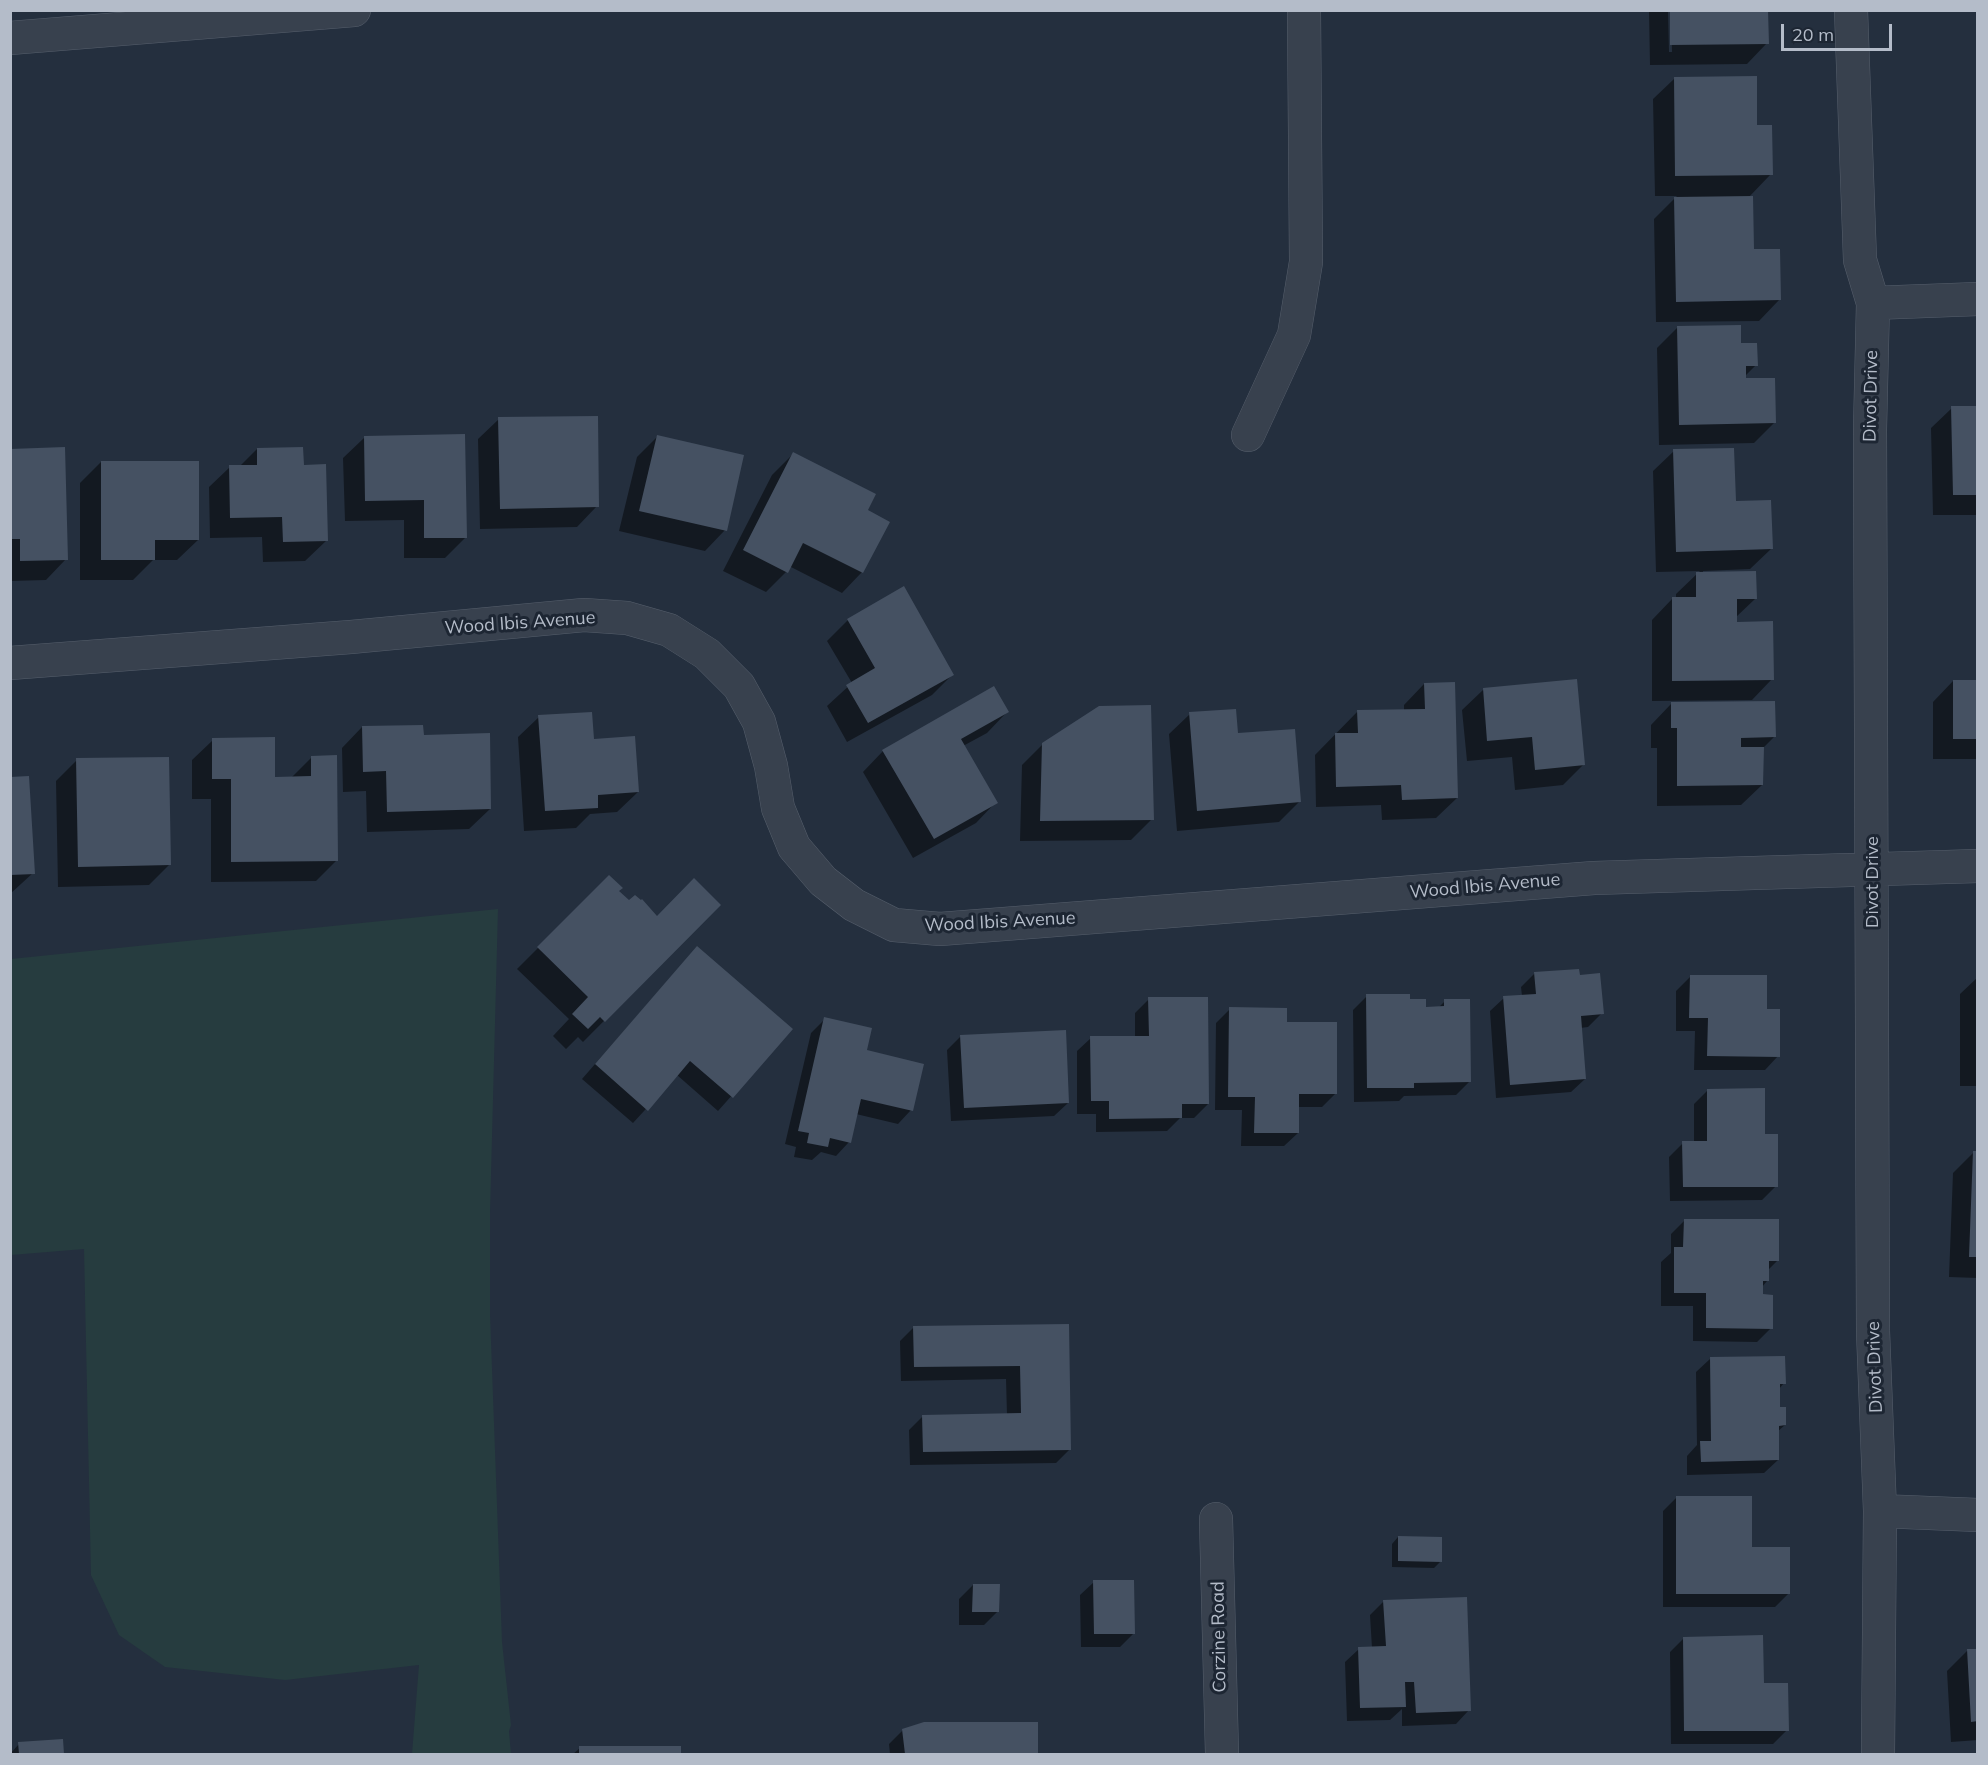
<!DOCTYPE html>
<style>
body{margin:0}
#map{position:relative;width:1988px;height:1765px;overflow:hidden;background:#242f3e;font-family:Mulish,sans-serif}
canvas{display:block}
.frame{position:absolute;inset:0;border:12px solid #b4bcc9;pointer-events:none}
.scale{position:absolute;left:1781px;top:24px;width:111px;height:27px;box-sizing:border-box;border:3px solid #b4bcc9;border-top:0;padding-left:8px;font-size:18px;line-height:21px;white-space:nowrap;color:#b4bcc9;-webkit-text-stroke:4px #1d2633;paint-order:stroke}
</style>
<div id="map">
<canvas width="1988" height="1765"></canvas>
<div class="frame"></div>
<div class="scale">20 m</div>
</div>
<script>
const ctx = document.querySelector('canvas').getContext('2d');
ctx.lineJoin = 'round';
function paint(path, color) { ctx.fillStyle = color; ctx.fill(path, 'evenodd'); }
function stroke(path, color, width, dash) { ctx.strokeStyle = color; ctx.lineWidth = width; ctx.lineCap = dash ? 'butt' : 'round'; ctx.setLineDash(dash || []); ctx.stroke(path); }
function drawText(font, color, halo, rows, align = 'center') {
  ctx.font = font + ' Mulish,sans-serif'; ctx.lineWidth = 6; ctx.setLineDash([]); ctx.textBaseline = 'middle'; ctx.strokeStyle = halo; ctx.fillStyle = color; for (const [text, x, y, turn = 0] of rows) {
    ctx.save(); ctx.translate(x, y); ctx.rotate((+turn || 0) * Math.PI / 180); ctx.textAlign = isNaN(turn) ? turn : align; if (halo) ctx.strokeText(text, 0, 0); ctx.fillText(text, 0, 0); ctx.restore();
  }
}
paint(new Path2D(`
 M498,909L490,1213V1314L502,1642L511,1725L509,1731L511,1754H412L419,1665L285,1680L165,1667L119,1635L91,1575L84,1249L11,1255V959Z`), '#263c3f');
paint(new Path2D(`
 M1649,10H1668L1669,52H1672L1671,10L1767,43L1747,64L1650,65Z
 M1674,79L1756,127L1771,174L1748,198L1752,251L1779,300L1759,321L1656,322L1654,219L1677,196H1655L1653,99Z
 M1678,327L1740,345L1756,365L1744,377L1774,423L1754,443L1659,445L1657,348Z
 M1978,407V515H1933L1931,428L1952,408Z
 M499,419L597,506L577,527L480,529L478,439Z
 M657,437L725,530L705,551L619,531L637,457Z
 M364,438L466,537L445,558H404V520L345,521L343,458Z
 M257,449L302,466L326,541L305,561L263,562L262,537L210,538L209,487L230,467L240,466Z
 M10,450L66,559L46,580L10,581Z
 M1674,451L1734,503L1771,549L1750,569L1703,571V574L1755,599L1735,618V623L1772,679L1752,700L1652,701V620L1672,599H1676V594L1700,571L1656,572L1653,471Z
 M793,454L866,511L862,572L842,593L789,566L786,572L766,592L723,571L772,475Z
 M101,462L198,540L177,560H153L133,580H80V483Z
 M848,620L952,675L932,695L847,742L827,706L852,683L827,641Z
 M1953,681H1978V759H1933V702Z
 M1424,684L1457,798L1436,818L1382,820L1381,805L1316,807L1315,755L1358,711L1404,710V705Z
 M1483,690L1583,765L1563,785L1515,790L1512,757L1467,761L1462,710Z
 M1671,704L1774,737L1762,749V785L1741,805L1657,806V748H1651V725Z
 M1007,712L987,733L963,746L996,802L976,823L913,858L863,772L883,751Z
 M1190,714L1237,735L1300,801L1279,822L1177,831L1169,734Z
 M539,717L592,741L638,792L617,812L590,814L576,828L524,831L518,737Z
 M362,727L422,737L490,809L469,829L367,832L366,791L343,792L342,748Z
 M213,740L274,778H291L312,757L337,860L316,881L211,882V799H192V760Z
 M1043,744L1152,819L1131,840L1020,841L1022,765Z
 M77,760L170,864L149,885L58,887L56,781Z
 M10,779L33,873L10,894Z
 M609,877L617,891L629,902L657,918L719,905L583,1042L578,1037L566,1049L553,1036L569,1019L517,969Z
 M684,962L791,1029L718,1111L677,1075L633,1123L582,1079Z
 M1535,973L1579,976L1602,1013L1588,1027L1580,1028L1585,1079L1571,1092L1496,1098L1490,1011L1504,998L1522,996L1521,987Z
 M1690,977L1766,1010L1778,1056L1765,1070H1694L1695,1031H1676V991Z
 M1978,977V1086H1960V994Z
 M1367,996L1408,1001L1425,1008H1438L1445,1001L1469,1082L1456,1095L1404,1096L1399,1101L1354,1102L1353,1010Z
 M1149,999L1208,1104L1194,1118H1180L1167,1131L1096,1132V1114H1077V1051L1091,1038L1135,1037V1013Z
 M1230,1009L1285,1024L1336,1093L1322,1107H1298V1133L1284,1146H1241L1242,1110H1215L1216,1023Z
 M825,1019L911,1110L898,1124L856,1114L849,1142L836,1156L821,1152L812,1160L794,1157L796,1147L785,1144L811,1033Z
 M961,1036L1068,1103L1054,1116L951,1121L947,1050Z
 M1707,1091L1764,1135L1776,1186L1762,1200L1670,1201L1669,1157L1683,1143H1694V1104Z
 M1974,1152H1978V1278L1949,1277L1953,1173Z
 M1685,1220L1777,1261L1767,1271V1281L1762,1287L1761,1296L1771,1328L1757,1342L1693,1341V1306H1661V1262L1671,1253V1234Z
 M1068,1325L1070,1449L1056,1463L910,1465L909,1430L923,1416L1007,1415L1006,1379L901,1381L900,1341L914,1327Z
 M1710,1359L1784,1383L1779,1389V1409L1785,1425L1777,1432L1778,1460L1764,1473L1687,1475V1456L1697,1445L1696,1372Z
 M1677,1497L1751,1548L1789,1593L1775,1607H1663V1511Z
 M1398,1537L1441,1561L1434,1568L1392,1567V1544Z
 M1094,1582L1133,1634L1120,1647H1081L1080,1595Z
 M973,1585L998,1611L984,1625H959V1599Z
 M1384,1601L1469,1710L1456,1724L1402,1726V1709L1390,1720L1347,1721L1345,1662L1359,1649L1372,1648L1370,1615Z
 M1684,1638L1762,1685L1787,1730L1773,1744H1671L1670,1652Z
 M1968,1650H1978V1740L1951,1742L1947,1671Z
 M1037,1723L1036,1754H890L889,1744L903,1730Z
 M62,1741L63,1754H10L19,1744Z
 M680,1747V1754H573L580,1748Z`), '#0007');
paint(new Path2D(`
 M1670,10H1768L1769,44L1670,45Z
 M1757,76V125H1772L1773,175L1675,176L1674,77Z
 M1753,196L1754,249H1780L1781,300L1676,302L1674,197Z
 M1741,325V343H1757L1758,366H1746V378H1775L1776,423L1679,425L1677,326Z
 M1951,406H1978V495H1953Z
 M598,416L599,507L500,509L498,417Z
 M465,434L467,538H424V500L365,501L364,436Z
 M657,435L744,455L727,531L639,511Z
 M65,447L68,560L20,561V539H10V449Z
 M303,447L304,465L326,464L328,541L283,542L282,517L230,518L229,465H257V448Z
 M1734,448L1736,501L1771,500L1773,549L1676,552L1673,449Z
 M793,452L876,494L868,510L890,522L863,573L803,543L788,573L743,550Z
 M101,461H199V540H155V560H101Z
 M1756,571L1757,599H1737V622L1773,621L1774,680L1672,681V597H1696V572Z
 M904,586L954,675L868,723L846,685L875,668L847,619Z
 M1577,679L1585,765L1535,770L1532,737L1487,741L1483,688Z
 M1953,680H1978V739H1953Z
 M1455,682L1458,798L1402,800L1401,785L1336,787L1335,733H1358L1357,710L1425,709L1424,683Z
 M994,686L1009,712L961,739L998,803L934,839L882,750Z
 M1775,701L1776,737L1741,738V747H1764L1763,785L1677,786V728H1671V702Z
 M1151,705L1154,820L1040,821L1042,743L1099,706Z
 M1236,709L1238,733L1295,729L1301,802L1197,811L1189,712Z
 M592,712L594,739L635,736L639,792L598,795V808L545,811L538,715Z
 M423,725L424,735L490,733L491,809L387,812L386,771L363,772L362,726Z
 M275,737V777L311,776V756L337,755L338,861L231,862V779H212V738Z
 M169,757L171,865L78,867L76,758Z
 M29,776L35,874L10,875V777Z
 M609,875L623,888L619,891L629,900L635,895L641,900L642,899L657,916L694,878L721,905L605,1022L600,1017L588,1029L572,1014L588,997L537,947Z
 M697,946L793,1029L733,1098L690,1061L648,1111L595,1064Z
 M1579,969L1580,975L1600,973L1604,1014L1581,1016L1586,1079L1510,1085L1503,996L1536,994L1534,972Z
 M1690,975H1767V1009H1780V1057L1707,1056L1708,1018H1689Z
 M1366,994H1410V999H1426V1007L1444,1006V999H1470L1471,1082L1414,1083V1088H1367Z
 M1148,997H1208L1209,1104H1182V1118L1109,1119V1101H1091L1090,1036H1149Z
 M1229,1007L1287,1008V1022H1337V1094H1299V1133H1254L1255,1097H1228Z
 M824,1017L872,1028L867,1050L924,1064L913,1111L861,1099L851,1143L830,1138L828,1147L807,1143L809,1133L798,1131Z
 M1066,1030L1069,1103L964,1108L960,1035Z
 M1765,1088V1134H1778V1187H1683L1682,1141H1707V1089Z
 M1973,1151H1978V1257H1969Z
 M1684,1219H1779V1261H1769V1281H1763V1294L1773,1295V1329L1706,1328V1293H1674V1247H1683Z
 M1069,1324L1071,1450L923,1452L922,1415L1021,1413L1020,1366L914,1367L913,1326Z
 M1785,1356L1786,1384H1780V1407H1786V1425L1779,1426V1460L1701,1462L1700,1441H1711L1710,1357Z
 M1676,1496H1752V1547H1790V1594H1676Z
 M1398,1536L1442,1537V1562L1398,1561Z
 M1093,1580H1134L1135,1634H1094Z
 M973,1584H1000L999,1612H972Z
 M1467,1597L1471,1711L1416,1713L1414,1682H1405L1406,1707L1360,1708L1358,1647L1386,1646L1383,1600Z
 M1763,1635L1764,1683H1788L1789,1731H1684L1683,1637Z
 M1967,1649H1978V1721L1971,1722Z
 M924,1722H1038V1754H905L902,1729Z
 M63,1739L64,1754H19L18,1742Z
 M579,1746H681V1754H579Z`), '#455162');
const minor = new Path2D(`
 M1851,10L1860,260L1873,303L1870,429L1873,1331L1880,1511L1878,1754
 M10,38L354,10
 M1873,303L1978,299
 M1248,435L1294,335L1306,262L1304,10
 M10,663L351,637L584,615L627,618L669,630L707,654L739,686L759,722L771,766L778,808L794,847L823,881L854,905L894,925L940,929L1594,878L1978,866
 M1880,1511L1978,1515
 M1216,1519L1222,1754`);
stroke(minor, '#565f6c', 34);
stroke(minor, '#38414e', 33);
drawText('18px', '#b4bcc9', '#1d2633', [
 ["Divot Drive",1871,396,-89],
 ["Wood Ibis Avenue",520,623,-4],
 ["Divot Drive",1873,882,-90],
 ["Wood Ibis Avenue",1485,886,-5],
 ["Wood Ibis Avenue",1000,922,-3],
 ["Divot Drive",1875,1367,-92],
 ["Corzine Road",1219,1637,-91]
]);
</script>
